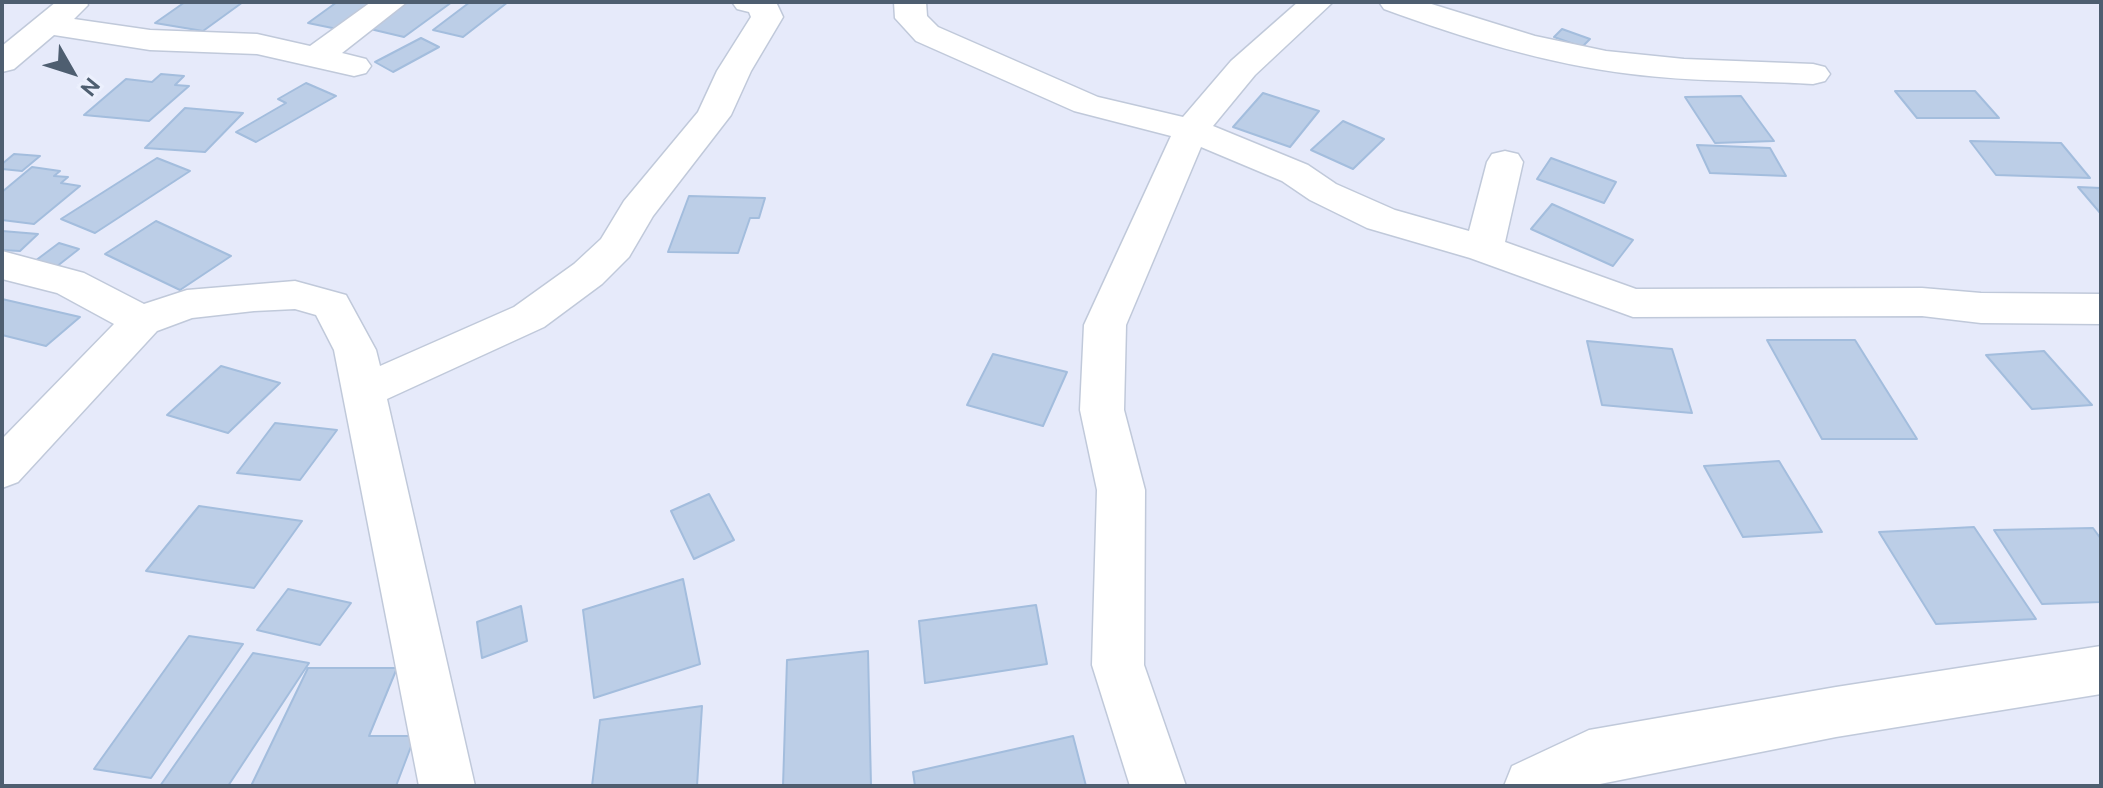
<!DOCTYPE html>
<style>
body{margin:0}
#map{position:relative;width:2103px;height:788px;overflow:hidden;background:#e6eafa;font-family:Ubuntu,sans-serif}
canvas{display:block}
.frame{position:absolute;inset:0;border:4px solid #4e5e70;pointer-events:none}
.north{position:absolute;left:32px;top:32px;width:80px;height:80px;-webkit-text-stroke:6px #ecf0fd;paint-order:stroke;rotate:129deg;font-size:22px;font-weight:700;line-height:32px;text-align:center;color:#4e5e70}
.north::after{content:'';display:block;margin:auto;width:28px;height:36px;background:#4e5e70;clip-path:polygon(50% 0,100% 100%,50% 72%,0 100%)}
</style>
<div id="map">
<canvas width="2103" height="788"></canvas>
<div class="frame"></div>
<div class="north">N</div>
</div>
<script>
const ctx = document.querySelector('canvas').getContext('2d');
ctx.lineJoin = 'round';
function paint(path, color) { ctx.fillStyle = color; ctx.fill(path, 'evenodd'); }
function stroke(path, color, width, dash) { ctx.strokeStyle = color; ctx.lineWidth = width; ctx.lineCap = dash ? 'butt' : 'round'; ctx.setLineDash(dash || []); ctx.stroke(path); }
const building = new Path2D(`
 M185,2H243L203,31L155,23Z
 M337,2H379L342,30L308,23Z
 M403,2H452L404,37L366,28Z
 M470,2H508L463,37L433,30Z
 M1562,29L1590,39L1582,47L1554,37Z
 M421,38L439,47L393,72L375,62Z
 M161,74L184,76L175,85L189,86L149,121L84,115L126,79L152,82Z
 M306,83L336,96L256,142L236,132L286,103L278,99Z
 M1895,91H1975L1999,118H1917Z
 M1263,93L1319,111L1290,147L1233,127Z
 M1741,96L1774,141L1715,143L1685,97Z
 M185,108L243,113L205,152L145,148Z
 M1343,121L1384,139L1353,169L1311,150Z
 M1970,141L2061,143L2090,178L1996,175Z
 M1697,145L1770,148L1786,176L1710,173Z
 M14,154L40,156L22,171L2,169V164Z
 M157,158L190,171L95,233L61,219Z
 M1551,158L1616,182L1604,203L1537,179Z
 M32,167L60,171L54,176L68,177L61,183L80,186L34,224L2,220V192Z
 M2078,187L2101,188V214Z
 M689,196L765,198L759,218H750L738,253L668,252Z
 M1552,204L1633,240L1613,266L1531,229Z
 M156,221L231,256L180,290L105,254Z
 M2,231L38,234L20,251L2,250Z
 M59,243L79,249L56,267L35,261Z
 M2,299L80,317L46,346L2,335Z
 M1767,340H1855L1917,439H1822Z
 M1587,341L1672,349L1692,413L1602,405Z
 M2044,351L2092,405L2032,409L1986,355Z
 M993,354L1067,372L1043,426L967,405Z
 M221,366L280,383L228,433L167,415Z
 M275,423L337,430L300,480L237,473Z
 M1779,461L1822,532L1743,537L1704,466Z
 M709,494L734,540L694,559L671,511Z
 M199,506L302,521L254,588L146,571Z
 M1974,527L2036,619L1936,624L1879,532Z
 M2093,528L2101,539V602L2042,604L1994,530Z
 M683,579L700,664L594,698L583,610Z
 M288,589L351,603L320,645L257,630Z
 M1036,605L1047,664L925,683L919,621Z
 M521,606L527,641L482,658L477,622Z
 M189,636L243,644L151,778L94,769Z
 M868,651L871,786H783L787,660Z
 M253,653L309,663L228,786H160Z
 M308,668H397L369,736H415L396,786H251Z
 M702,706L697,786H592L600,720Z
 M1073,736L1086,786H915L913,772Z`);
paint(building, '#bccee7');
stroke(building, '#a3bddd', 2);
const minor = new Path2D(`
 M56,2H86L88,5L74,19L150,30L257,34L310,46L371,2H407L342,53L366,59L371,66L366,73L354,76L257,54L150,50L54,35L14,69L2,72V46Z
 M732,2H776L783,17L751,71L731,115L653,216L629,257L602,284L544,327L387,399L475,786H419L334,350L316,315L295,309L254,311L192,318L157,331L18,482L2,488V439L114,324L57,293L2,279V251L84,273L144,304L187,290L295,281L346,295L376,350L380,366L514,307L574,264L601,239L624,201L698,112L717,71L751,17L749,12L737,9Z
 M894,2H926L927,16L938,27L1098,97L1183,117L1231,61L1298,2H1333L1255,75L1213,126L1308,165L1336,184L1395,210L1469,231L1487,162L1492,154L1505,151L1518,154L1523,162L1505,242L1636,289L1922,288L1981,293L2101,294V324L1981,323L1922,316L1633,317L1470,258L1367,228L1310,200L1282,181L1201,147L1126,325L1124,410L1145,490L1144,665L1186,786H1130L1092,665L1097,490L1080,410L1084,325L1171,136L1074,111L916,41L895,18Z
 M1379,2H1425L1535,36L1606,51L1684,59L1813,64L1825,67L1830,74L1825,81L1813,84C1752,80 1691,82 1631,74C1546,64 1464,38 1384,9Z
 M2101,646V694L1836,737L1590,786H1504L1512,766L1589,730L1836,687Z`);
stroke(minor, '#c0c9da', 3);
paint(minor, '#fff');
</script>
